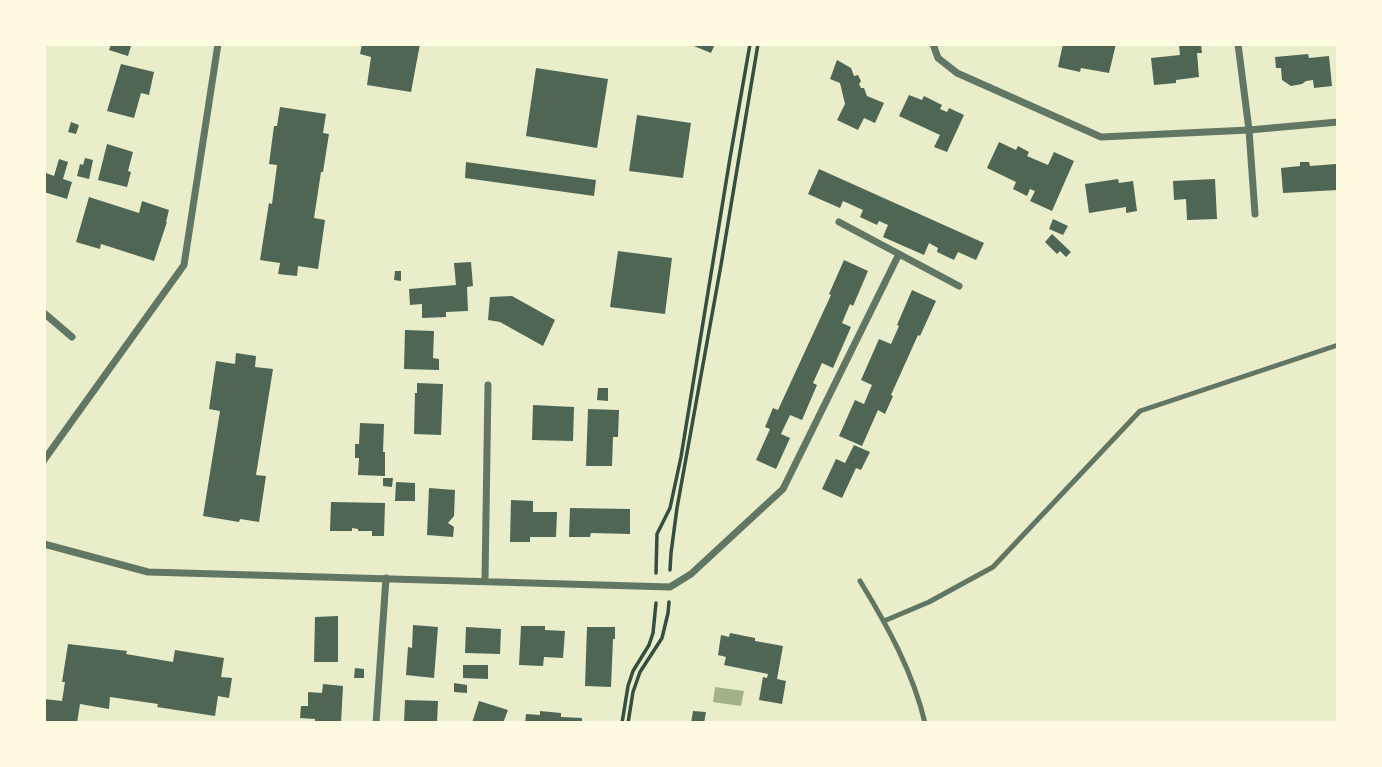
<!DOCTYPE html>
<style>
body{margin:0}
#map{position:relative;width:1382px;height:767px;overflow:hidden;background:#e9edc9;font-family:Cabin,sans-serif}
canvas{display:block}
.frame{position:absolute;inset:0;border:46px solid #fefae0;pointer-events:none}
</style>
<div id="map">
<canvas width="1382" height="767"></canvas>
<div class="frame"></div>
</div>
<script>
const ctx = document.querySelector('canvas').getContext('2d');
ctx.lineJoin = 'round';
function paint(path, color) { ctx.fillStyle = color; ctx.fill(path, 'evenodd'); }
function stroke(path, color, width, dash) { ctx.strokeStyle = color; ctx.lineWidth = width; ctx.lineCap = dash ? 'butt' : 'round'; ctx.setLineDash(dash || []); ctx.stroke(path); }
paint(new Path2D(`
 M715,687L744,691L741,706L713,702Z`), '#a3b18a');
paint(new Path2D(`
 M111,44L131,46L128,56L109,50Z
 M362,44H420L411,92L367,85L371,57L360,54Z
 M689,44H715L711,53Z
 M1063,44H1081L1091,46L1092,44H1116L1109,73L1081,68L1080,72L1058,67Z
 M1201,44L1202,53H1197L1199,77L1176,80V83L1154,85L1151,58L1180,55L1179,45Z
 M1308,54L1309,58L1329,56L1332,86L1314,88L1313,80L1306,81L1302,84L1291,86L1282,80L1281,68H1276L1275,57Z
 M837,60L851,68L854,76L858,75L861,81L859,84L861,88H864L867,96L884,103L875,123L864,118L858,130L837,120L845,104L840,83L830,79Z
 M121,64L154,72L149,95L141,93L134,118L107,111Z
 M536,68L608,79L597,148L526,136Z
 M909,95L922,100L924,96L942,105L940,109L947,112L949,108L964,115L947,152L934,147L940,135L899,116Z
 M280,107L326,114L323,133L329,134L323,172H321L314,218L325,220L318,269L298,266L297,276L278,274L280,263L260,260L269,203L272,204L277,165L269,164L274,126H277Z
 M637,115L691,123L683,178L629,171Z
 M71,122L79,125L76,134L68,132Z
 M999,142L1016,150L1018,146L1029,152L1027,156L1048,165L1054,152L1074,161L1052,211L1030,201L1035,191L1030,189L1027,196L1013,189L1016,182L987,168Z
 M107,144L133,152L128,171L131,172L127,187L98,180Z
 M85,158L93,160L89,179L77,176L80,164L83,165Z
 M59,159L68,162L63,179L72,182L67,199L44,192V179L46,173L54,176Z
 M466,162L596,180L594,196L465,178Z
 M1300,162H1309L1310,166L1336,164L1338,190L1283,193L1281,168L1300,166Z
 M819,169L984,243L976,260L958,252L954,260L937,252L938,248L929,243L924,255L883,237L888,225L879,221L877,225L860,217L863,210L843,201L840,208L808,194Z
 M1118,179L1119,183L1133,181L1137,211L1126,213V207L1089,213L1085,184Z
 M1215,179L1217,219L1187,220L1186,199L1174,200L1173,181Z
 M89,197L139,213L142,201L169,210L166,222H167L154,261L101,244L100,249L76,242Z
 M1053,219L1068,226L1063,235L1049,229Z
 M1052,234L1071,252L1066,257L1060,251L1057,254L1045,242Z
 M618,251L672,258L665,314L610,307Z
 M844,260L868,271L853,306L850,304L842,323L851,327L833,368L822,363L813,383L817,385L802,420L790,415L781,434L790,438L776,469L756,460L770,429L765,427L773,408L778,410L831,295L829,294Z
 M471,262L473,286L467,287L468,311L446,312V317L422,318V304L410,305L409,289L456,285L454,263Z
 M395,271H401V281L394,280Z
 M912,290L936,301L920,336L918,335L891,395L893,396L885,414L878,410L862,446L839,436L855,400L864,404L872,385L861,380L879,339L891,344L899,326L897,325Z
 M512,296L555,320L543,346L500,322L488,320L490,297Z
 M405,330L434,331L433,358L439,359V370L404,369Z
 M236,353L256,356L255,367L273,369L256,475L266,476L259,522L240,519L239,522L203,516L220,411L209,409L216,361L235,364Z
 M417,383L443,384L441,435L414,434L415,393H417Z
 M598,388H608V401L597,400Z
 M533,405L574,407L573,441L532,440Z
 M588,409L619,410L618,437H613L612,466H586Z
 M360,423L384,424L383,452H385V476L358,475L359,458H355V444H359Z
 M854,445L870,452L861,470L856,468L842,498L822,489L836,459L845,463Z
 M383,478H393L392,487L383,486Z
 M396,482L415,483V501H395Z
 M429,488L455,490L454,516L448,523L454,527L453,537L427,535Z
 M511,500L533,501V512H557L556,537H530V542H510Z
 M331,502L385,503L384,536H372V531H358V529L352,528V531H330Z
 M570,508L630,509V534L591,533L590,537H569Z
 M338,616V662H314L315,617Z
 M413,625L438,627L434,678L406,675L408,647L412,648Z
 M521,626H545V630L565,631L563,658L544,657L543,666L519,665Z
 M466,627L501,629L500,654L465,653Z
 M587,627H615V639H613L611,687L585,686Z
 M730,633L755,638V641L783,646L777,679L786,681L782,704L759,700L763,677L767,678L768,674L724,665L726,657L718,655L721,635L729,637Z
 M68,644L127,651L126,654L173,662L175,650L224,658L221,677L232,678L229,698L218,696L215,716L157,707L158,704L110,697L109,709L80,704L77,723H44V699L62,701L65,682H62Z
 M463,665H488V679L463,678Z
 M355,668L364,669V678H354Z
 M454,683L467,685V693L454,692Z
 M323,684L343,686L341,723H315V719L300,718L301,706H308V692L322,693Z
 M405,700L438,701L437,723H404Z
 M479,701L508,710L503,723H472Z
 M540,711L561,713V717L582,718V723H525L526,714L540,715Z
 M693,711L706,712L704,723H691Z`), '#4f6655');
stroke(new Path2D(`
 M670,570L671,553L677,508L721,265L758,44
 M656,573L657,534L670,508L681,457L730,158L750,44
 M622,723L628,686L633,671L649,645L653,633L656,603
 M628,723L633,692L640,672L662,638L668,613L669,602`), '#344e41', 3.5);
stroke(new Path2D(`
 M860,581C887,625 913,672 925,723
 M884,621L929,602L993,567L1140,411L1338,345`), '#617663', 5);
stroke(new Path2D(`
 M933,44L938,58L957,73L1101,137L1249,130L1338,122
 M1238,44L1249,130L1255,214
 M839,222L959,286
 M44,313L72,337
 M44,460L184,265L218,44
 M44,544L148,572L670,587L691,574L783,489L899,254
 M485,580L488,385
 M376,723L386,578`), '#617663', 7);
</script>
